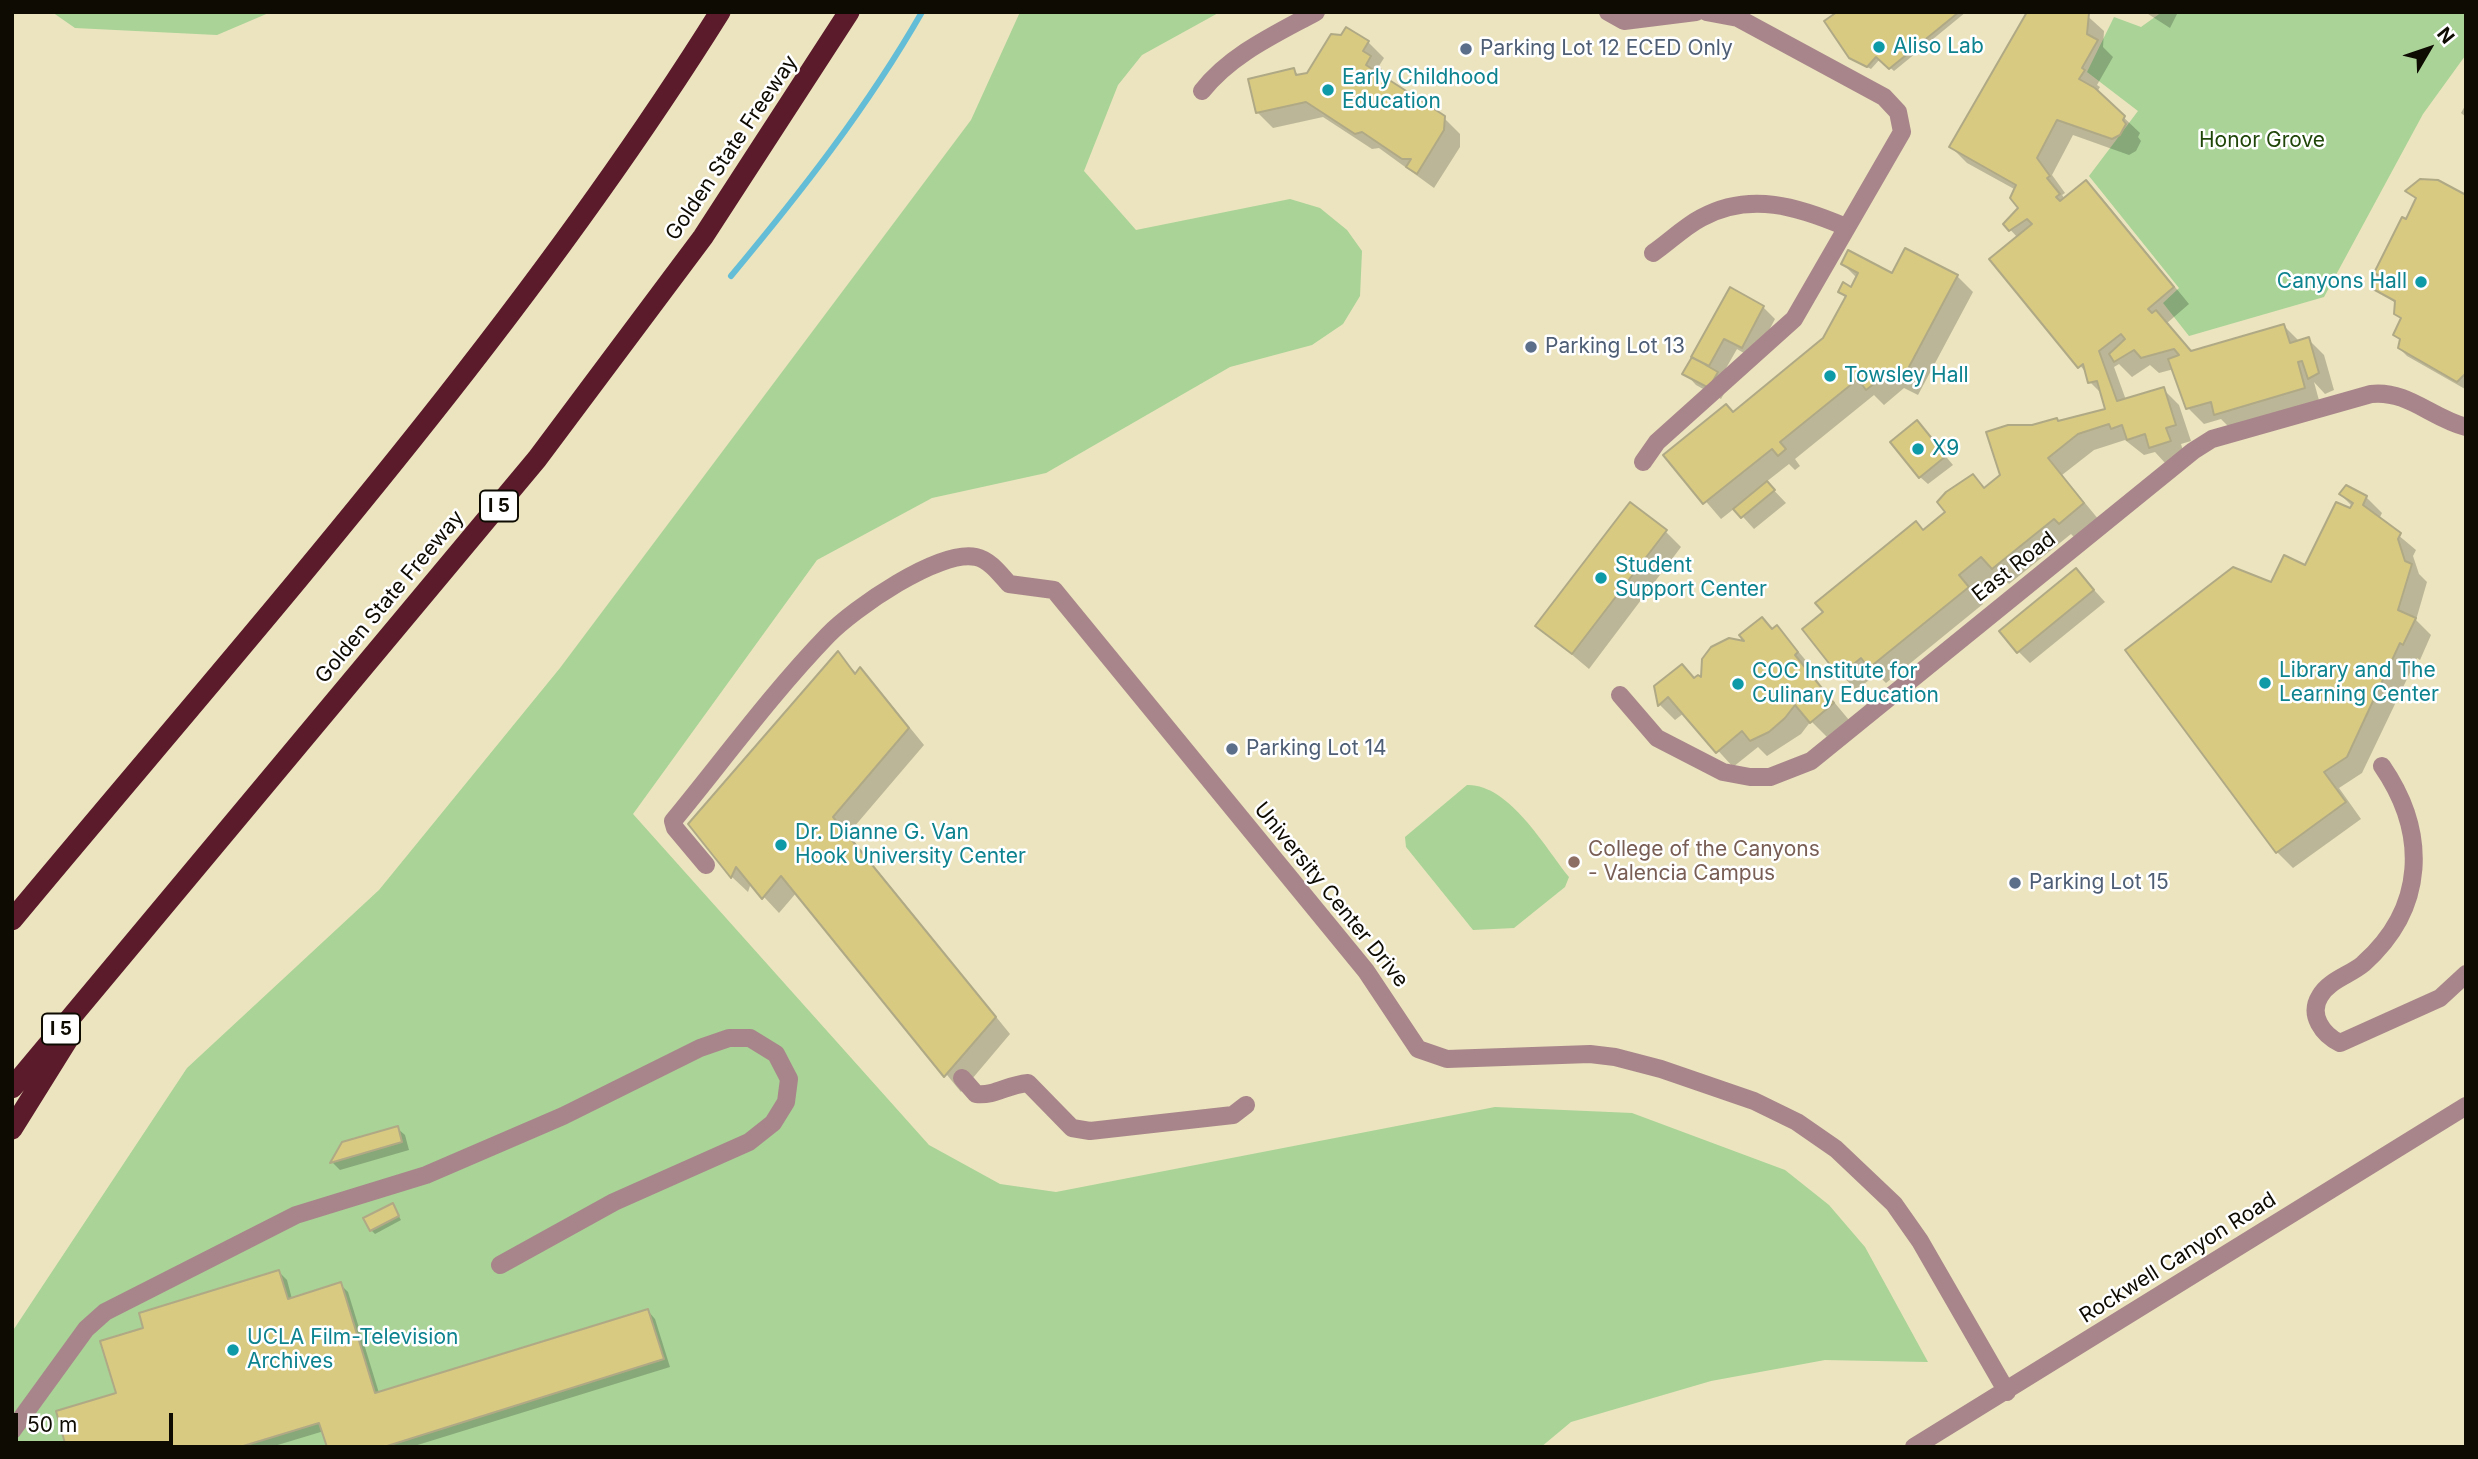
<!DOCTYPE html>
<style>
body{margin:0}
#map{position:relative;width:2478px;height:1459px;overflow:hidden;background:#ebe4be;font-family:Inter,sans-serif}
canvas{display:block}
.frame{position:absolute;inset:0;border:14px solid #0e0b02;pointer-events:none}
.north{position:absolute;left:2394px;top:14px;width:70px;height:70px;-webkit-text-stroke:5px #fff;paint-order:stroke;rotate:51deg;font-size:19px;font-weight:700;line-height:28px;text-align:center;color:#0e0b02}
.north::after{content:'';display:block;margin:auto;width:24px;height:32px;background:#0e0b02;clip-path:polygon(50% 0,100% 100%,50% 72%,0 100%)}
.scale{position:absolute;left:14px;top:1413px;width:159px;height:32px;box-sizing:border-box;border:4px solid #0e0b02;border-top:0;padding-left:9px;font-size:21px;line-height:24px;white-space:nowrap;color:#0e0b02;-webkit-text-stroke:5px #fff;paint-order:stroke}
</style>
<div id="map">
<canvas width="2478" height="1459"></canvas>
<div class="frame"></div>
<div class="north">N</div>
<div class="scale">50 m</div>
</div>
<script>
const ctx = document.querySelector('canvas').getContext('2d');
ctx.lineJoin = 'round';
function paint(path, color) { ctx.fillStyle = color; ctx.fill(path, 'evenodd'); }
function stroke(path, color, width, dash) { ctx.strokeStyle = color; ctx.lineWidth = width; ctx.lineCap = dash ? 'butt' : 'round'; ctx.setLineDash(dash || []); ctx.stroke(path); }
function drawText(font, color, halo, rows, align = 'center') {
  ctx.font = font + ' Inter,sans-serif'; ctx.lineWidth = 5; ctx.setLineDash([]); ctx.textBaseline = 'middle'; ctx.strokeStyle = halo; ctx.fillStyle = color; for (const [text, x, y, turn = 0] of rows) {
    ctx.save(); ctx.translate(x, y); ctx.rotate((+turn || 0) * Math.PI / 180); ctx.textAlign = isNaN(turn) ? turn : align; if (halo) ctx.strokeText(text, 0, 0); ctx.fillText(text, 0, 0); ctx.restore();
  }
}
paint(new Path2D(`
 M52,12H271L217,35L75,28Z
 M1020,12H1220L1142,55L1118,85L1084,171L1136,230L1290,199L1320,208L1347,230L1362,251L1360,296L1343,324L1312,345L1230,367L1046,473L932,498L817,560L633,814L929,1145L1000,1184L1056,1192L1495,1107L1632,1113L1785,1170L1829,1205L1865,1247L1928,1362L1825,1360L1711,1381L1571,1422L1541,1447H12V1332L187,1068L379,890L560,668L971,120Z
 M2162,12H2466L2465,56L2423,114L2324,297L2189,336L2163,303L2179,288L2089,176L2138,111L2087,72L2114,17L2141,27Z
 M1467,785C1509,784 1544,846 1569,877L1565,887L1514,928L1473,930L1406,847L1405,837Z`), '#a9d397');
paint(new Path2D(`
 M1840,12H1966L1894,71L1880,59L1871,69L1854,60Z
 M2029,12H2083L2104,31L2103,47L2113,57L2097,85L2100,87L2097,92L2140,133L2138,137L2141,141L2136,151L2129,155L2073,135L2052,175L2065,193L2062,195L2065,199L2086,182L2102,198L2189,304L2167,323L2192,352L2284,326L2300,342L2308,339L2324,355L2334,390L2325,394L2314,382L2320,404L2232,430L2221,419L2204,424L2188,408L2174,369L2159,373L2150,365L2132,377L2119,364L2114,367L2126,400L2163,389L2179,405L2191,441L2181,444L2185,457L2166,464L2155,452L2144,455L2125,440L2094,450L2062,475L2099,520L2076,539L2071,534L2009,584L1997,573L1973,591L1983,604L1886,683L1877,674L1856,690L1841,674L1924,532L1948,512L1973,477L1985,489L2002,476L2032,427L2107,410L2103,395L2090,382L2088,375L1992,259L2018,238L2005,224L2021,209L2016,190L1967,163L1951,147Z
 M2145,12H2178L2170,28Z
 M1368,42L1384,58L1379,66L1386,74L1383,78L1444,118L1460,134V147L1434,188L1379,148L1372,149L1323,117L1273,128L1257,112L1294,70L1299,76L1308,74Z
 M2466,104V117L2461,113Z
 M2408,192L2466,199L2465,389L2407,356L2399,348L2402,319L2396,313L2397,304L2375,289L2417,200Z
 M1843,264L1893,276H1957L1973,292L1918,395L1904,388L1884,405L1874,395L1795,459L1800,466L1795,470L1789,464L1766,482L1786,503L1754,529L1735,508L1721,519L1666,455L1734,413L1825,339L1846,298L1840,292L1852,289L1857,278Z
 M1730,289L1763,307L1775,319L1754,359L1737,349L1721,377L1729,385L1721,399L1696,385L1685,373Z
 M1917,422L1953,465L1928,484L1920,477Z
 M2344,489L2366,497L2382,513L2379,519L2416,550L2413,556L2419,574L2427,582L2416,620L2431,635L2420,660L2417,658L2362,773L2339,788L2361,819L2293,868L2277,852L2272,584L2306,567L2351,511L2353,507L2342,496Z
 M1665,531L1681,547L1589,669L1538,626Z
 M2076,570L2105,602L2030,663L2018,651Z
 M1762,619L1792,644L1813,669L1809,672L1849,720L1827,737L1811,721L1801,734L1767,756L1758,747L1733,767L1684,713L1675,720L1660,705L1656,686L1703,680L1747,641Z
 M838,654L857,674L860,670L876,686L924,745L848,834L1010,1034L961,1092L797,892L779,913L751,883L748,892L732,877L690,824Z
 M397,1128L405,1135L409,1150L340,1170L333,1163L343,1143Z
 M393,1206L401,1220L375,1234L371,1230Z
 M279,1272L287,1280L292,1299L340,1284L348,1292L379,1393L648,1311L655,1319L670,1367L411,1447H329L324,1431L271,1447H68L118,1394L145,1329Z`), '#0003');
stroke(new Path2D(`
 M731,276C801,192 867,108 922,12`), '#63bdd7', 6);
const building = new Path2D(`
 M1837,12H1959L1889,69L1876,57L1867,67L1849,58L1824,21Z
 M2027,12L2089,13L2087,34L2098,40L2082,68L2085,70L2079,79L2095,88L2125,116L2123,120L2126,124L2120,135L2112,139L2057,120L2037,158L2050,176L2047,178L2060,194L2056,197L2060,201L2086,180L2174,287L2148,309L2152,313L2156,310L2191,351L2284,324L2290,343L2309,337L2319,373L2308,379L2302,361L2298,362L2305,388L2214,415L2211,402L2186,409L2168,359L2179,355L2174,349L2141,358L2134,350L2114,362L2109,354L2125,339L2121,334L2099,351L2117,401L2164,387L2176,425L2166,428L2171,441L2149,448L2145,434L2127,440L2122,425L2111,429L2109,424L2078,434L2048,458L2084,503L2059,524L2054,519L1992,569L1981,557L1959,575L1969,587L1869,668L1861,658L1839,676L1802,629L1823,612L1815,603L1916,521L1923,530L1945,512L1937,502L1946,492L1973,474L1984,488L2000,475L1986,432L2008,425H2032L2057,418L2058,421L2105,409L2097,381L2088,383L2083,364L2078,368L1989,259L2032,224L2027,219L2009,231L2003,224L2018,208L2010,198L2016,185L1949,147Z
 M1346,27L1369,41L1363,51L1371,56L1366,65L1445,116L1444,130L1417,174L1406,167L1411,159H1402L1362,132L1355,134L1306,102L1256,113L1248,79L1294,68L1296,75L1307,73L1331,34L1341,35Z
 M2420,179L2438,180L2466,195V373L2457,382L2398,348L2400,339L2393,335L2401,318L2394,314L2395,301L2373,289L2378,275L2374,273L2402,217L2406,219L2416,198L2405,191Z
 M1905,248L1958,275L1902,380L1888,373L1866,390L1858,379L1780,442L1786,449L1778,456L1772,449L1703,504L1663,455L1726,404L1733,412L1823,338L1846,296L1838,292L1843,282L1851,287L1858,273L1841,264L1848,250L1892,273Z
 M1730,287L1764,306L1742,348L1724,339L1709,366L1691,357Z
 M1692,357L1718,372L1709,388L1682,374Z
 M1917,420L1946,456L1919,478L1890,442Z
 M1767,481L1775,490L1741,518L1733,509Z
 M2346,485L2367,496L2363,505L2401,533L2398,539L2405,561L2412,564L2398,610L2416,618L2403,645L2400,643L2347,757L2324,772L2346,802L2276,853L2125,650L2233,567L2271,582L2284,555L2305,565L2336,502L2350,508L2353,503L2339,494Z
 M1630,502L1667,530L1572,654L1535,626Z
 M2076,568L2094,590L2017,653L1999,631Z
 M1762,617L1772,629L1777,625L1798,652L1795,655L1834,703L1810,723L1795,705L1785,718L1769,732L1750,741L1742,731L1716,753L1668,697L1658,706L1654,686L1682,664L1694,678L1698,675L1701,677L1702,659L1711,647L1729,638L1744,641L1739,635Z
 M838,651L855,674L860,667L909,728L833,817L996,1017L944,1077L781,876L762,899L736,867L731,878L688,824Z
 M398,1126L402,1142L330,1163L342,1142Z
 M393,1203L399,1216L370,1231L363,1218Z
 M279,1270L288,1299L341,1282L375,1393L648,1309L664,1359L384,1447H327L319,1423L240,1447H66L56,1411L116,1393L100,1341L143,1328L139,1313Z`);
paint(building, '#d9ca82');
stroke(building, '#b0a985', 2);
stroke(new Path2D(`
 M1608,12L1624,21L1696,12
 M1202,91C1231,54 1276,34 1316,12
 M1653,253C1669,242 1684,227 1701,218C1750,191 1799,207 1846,227
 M1643,462L1657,442L1794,319L1902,132L1898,112L1884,97L1738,18L1706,12
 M1620,695L1657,738L1723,772L1750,777H1770L1811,761L2193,451L2212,439L2371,394C2408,390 2431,418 2466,427
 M2382,766C2428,833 2426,908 2363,964C2350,975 2329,980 2320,996C2308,1015 2323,1035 2340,1043L2440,998L2466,974
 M706,865L675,828L673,821C724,759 772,693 828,635C853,609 939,549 976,557C990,560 1000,574 1009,584L1054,590L1366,971L1418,1049L1447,1059L1590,1054L1615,1057L1661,1069L1754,1101L1797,1122L1836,1149L1894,1204L1920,1241L2007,1392
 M962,1078L976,1094C996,1096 1006,1085 1028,1083L1072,1128L1090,1131L1233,1115L1246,1105
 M12,1431L86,1329L105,1312L296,1215L426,1175L563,1116L700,1048L729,1038H750L776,1054L789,1079L786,1102L773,1123L749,1142L614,1202L500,1265
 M1914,1447L2466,1106`), '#a8858a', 18);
stroke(new Path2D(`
 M12,920C256,627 518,335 720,12
 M12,1088L537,459L703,237L849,12
 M12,1129L70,1036`), '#5b1b2b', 21);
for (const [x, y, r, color] of [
 [1879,47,7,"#0f9aa8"],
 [1466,49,7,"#5c6f8a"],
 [1328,90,7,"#0f9aa8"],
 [2421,282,7,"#0f9aa8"],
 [1531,347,7,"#5c6f8a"],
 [1830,376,7,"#0f9aa8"],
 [1918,449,7,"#0f9aa8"],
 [1601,578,7,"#0f9aa8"],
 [2265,683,7,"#0f9aa8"],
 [1738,684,7,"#0f9aa8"],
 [1232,749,7,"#5c6f8a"],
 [781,845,7,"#0f9aa8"],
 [1574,862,7,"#8d6e63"],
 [2015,883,7,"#5c6f8a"],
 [233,1350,7,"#0f9aa8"]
]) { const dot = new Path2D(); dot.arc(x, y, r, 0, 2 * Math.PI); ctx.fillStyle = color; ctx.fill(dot); stroke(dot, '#fff', 2.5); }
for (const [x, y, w] of [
 [499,506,38],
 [61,1029,38]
]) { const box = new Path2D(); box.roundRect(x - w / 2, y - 15.5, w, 31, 5); ctx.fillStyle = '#fff'; ctx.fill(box); stroke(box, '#0e0b02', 2); }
drawText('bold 19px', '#0e0b02', null, [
 ["I 5",499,506],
 ["I 5",61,1029]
]);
drawText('21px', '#0d838f', '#fff', [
 ["Aliso Lab",1893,47],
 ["Early Childhood",1342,78],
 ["Education",1342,102],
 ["Canyons Hall",2407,282,"right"],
 ["Towsley Hall",1844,376],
 ["X9",1932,449],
 ["Student",1615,566],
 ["Support Center",1615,590],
 ["Library and The",2279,671],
 ["Learning Center",2279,695],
 ["COC Institute for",1752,672],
 ["Culinary Education",1752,696],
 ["Dr. Dianne G. Van",795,833],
 ["Hook University Center",795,857],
 ["UCLA Film-Television",247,1338],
 ["Archives",247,1362]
], 'left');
drawText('21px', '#4e5e75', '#fff', [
 ["Parking Lot 12 ECED Only",1480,49],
 ["Parking Lot 13",1545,347],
 ["Parking Lot 14",1246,749],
 ["Parking Lot 15",2029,883]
], 'left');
drawText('21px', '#204709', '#fff', [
 ["Honor Grove",2262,141]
]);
drawText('21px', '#0e0b02', '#fff', [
 ["Golden State Freeway",732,148,-56],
 ["East Road",2014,567,-38],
 ["Golden State Freeway",390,597,-50],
 ["University Center Drive",1331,895,51],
 ["Rockwell Canyon Road",2178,1258,-32]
]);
drawText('21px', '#785e54', '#fff', [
 ["College of the Canyons",1588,850],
 ["- Valencia Campus",1588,874]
], 'left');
</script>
